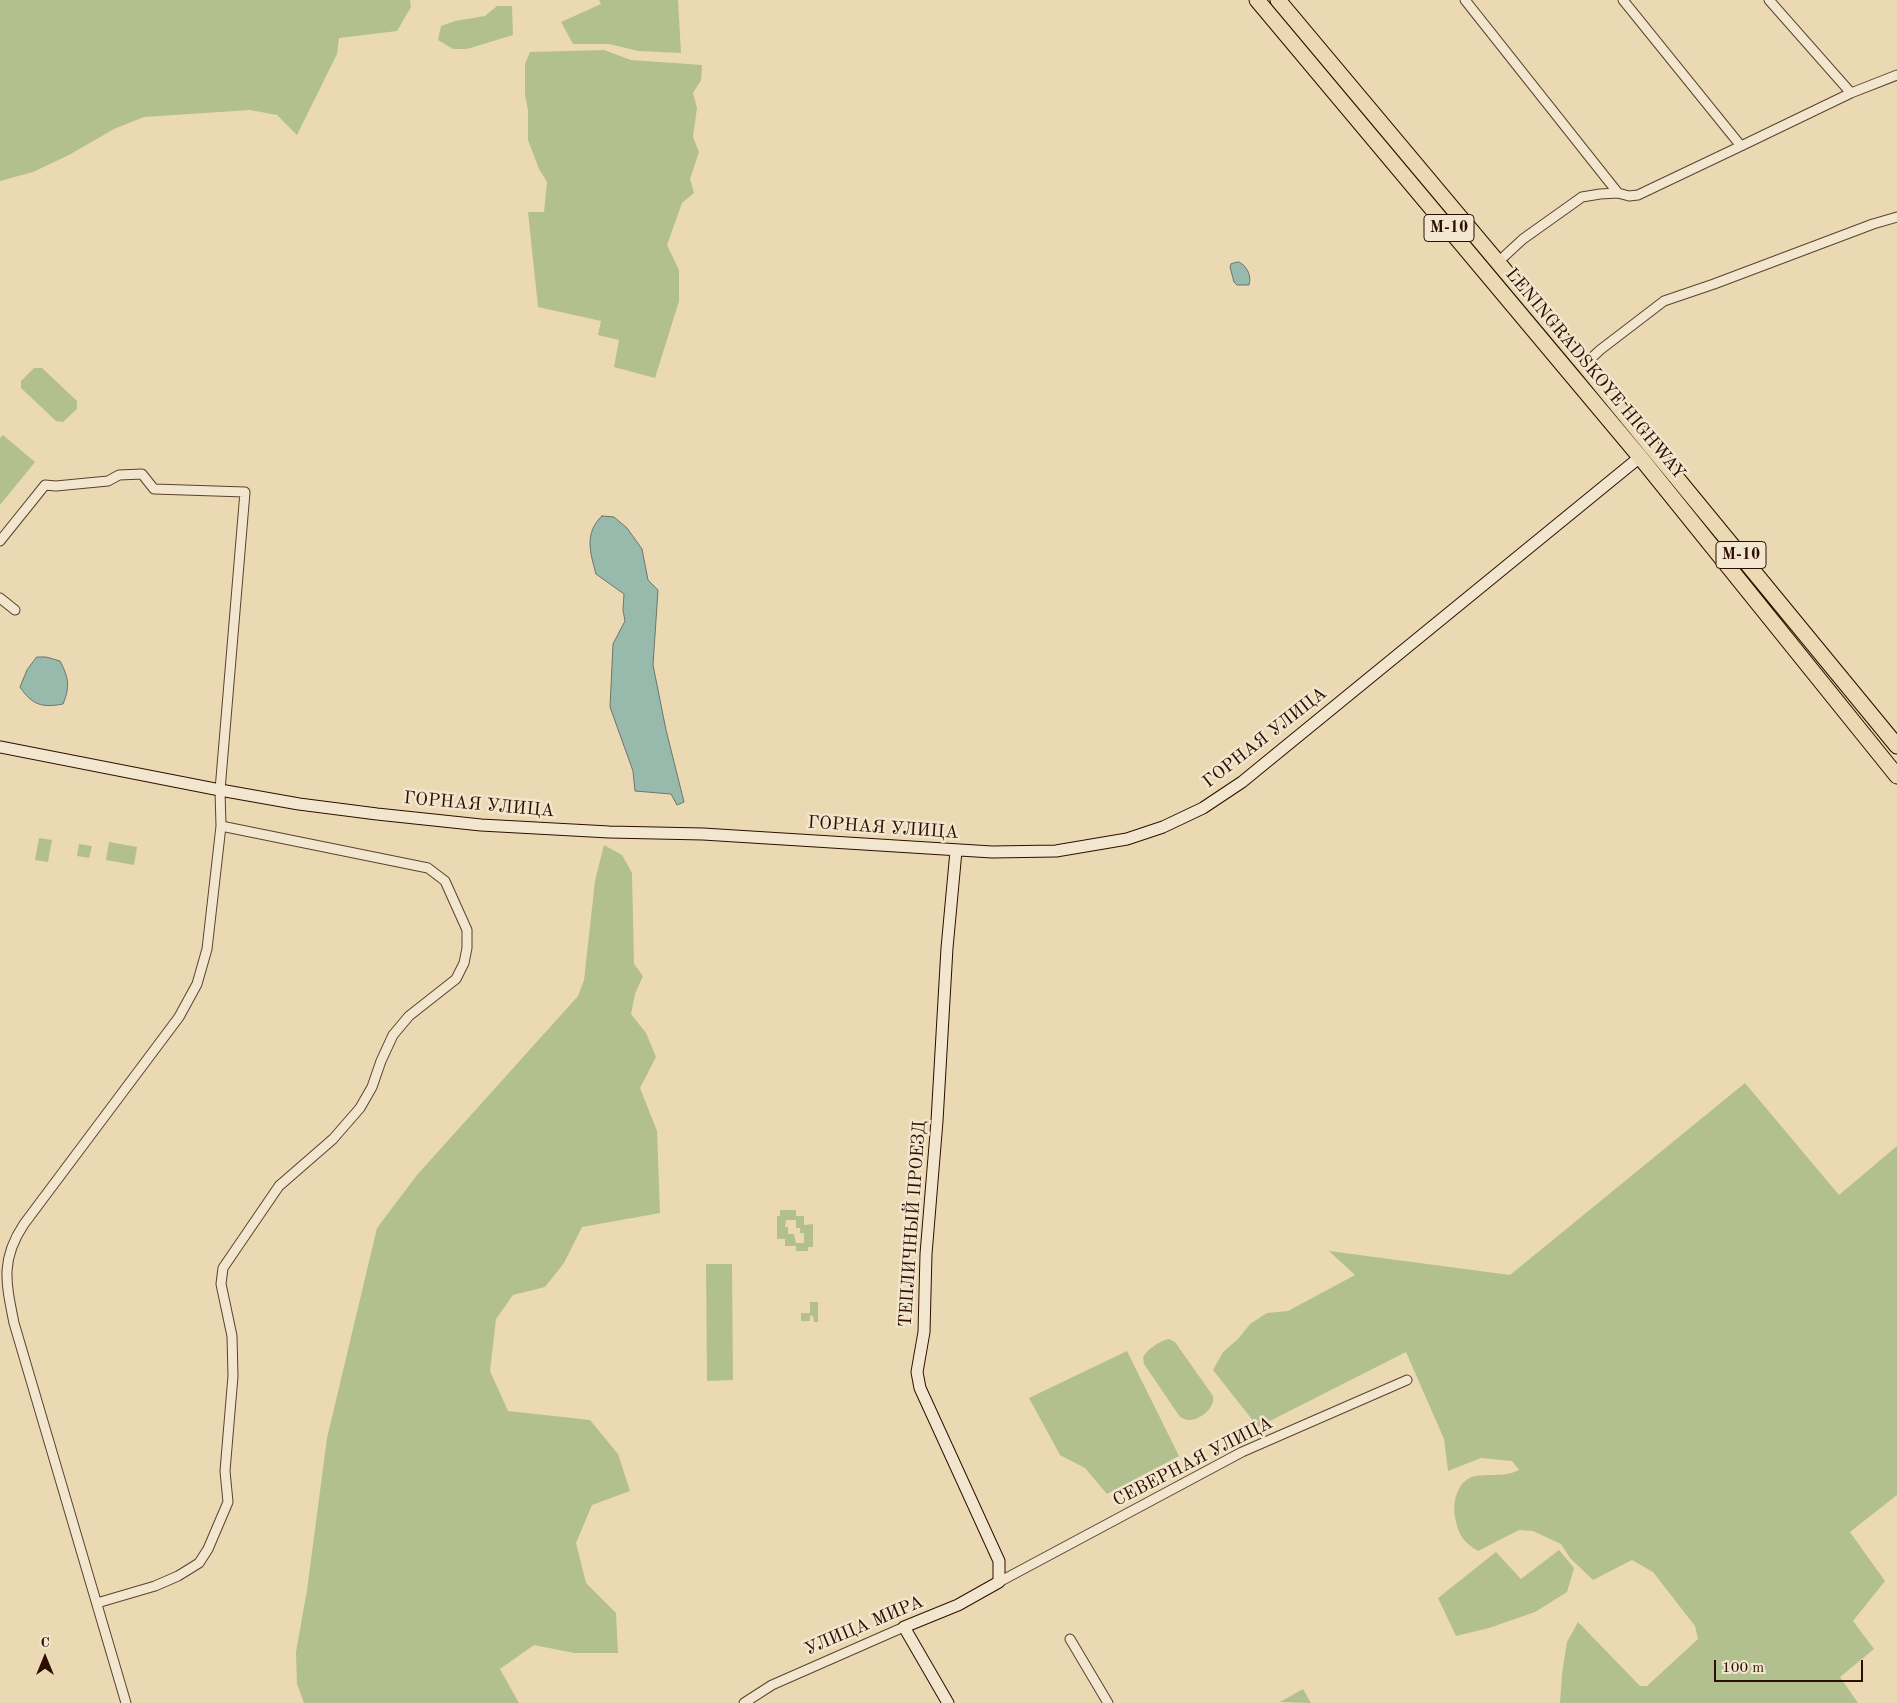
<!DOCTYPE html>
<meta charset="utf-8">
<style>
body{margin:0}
#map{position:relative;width:1897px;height:1703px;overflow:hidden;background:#ebd9b3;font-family:"Old Standard TT",serif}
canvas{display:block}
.north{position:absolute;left:20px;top:1633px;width:50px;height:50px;-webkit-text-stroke:4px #f2e6ce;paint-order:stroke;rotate:0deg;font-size:14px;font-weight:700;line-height:20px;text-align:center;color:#2d0e00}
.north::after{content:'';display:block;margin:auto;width:18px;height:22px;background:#2d0e00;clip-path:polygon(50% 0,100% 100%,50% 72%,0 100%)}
.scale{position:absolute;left:1714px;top:1660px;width:149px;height:22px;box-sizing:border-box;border:2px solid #2d0e00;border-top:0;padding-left:6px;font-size:15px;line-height:18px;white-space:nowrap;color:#2d0e00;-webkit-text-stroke:4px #f2e6ce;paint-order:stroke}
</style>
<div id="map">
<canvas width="1897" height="1703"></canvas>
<div class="north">С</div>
<div class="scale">100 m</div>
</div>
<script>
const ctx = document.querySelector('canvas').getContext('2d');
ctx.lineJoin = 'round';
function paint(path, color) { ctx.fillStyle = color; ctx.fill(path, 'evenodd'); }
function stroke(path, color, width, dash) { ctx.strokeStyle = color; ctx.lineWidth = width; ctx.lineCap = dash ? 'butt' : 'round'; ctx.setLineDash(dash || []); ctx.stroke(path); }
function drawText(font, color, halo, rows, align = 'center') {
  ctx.font = font + ' "Old Standard TT",serif'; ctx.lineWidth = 5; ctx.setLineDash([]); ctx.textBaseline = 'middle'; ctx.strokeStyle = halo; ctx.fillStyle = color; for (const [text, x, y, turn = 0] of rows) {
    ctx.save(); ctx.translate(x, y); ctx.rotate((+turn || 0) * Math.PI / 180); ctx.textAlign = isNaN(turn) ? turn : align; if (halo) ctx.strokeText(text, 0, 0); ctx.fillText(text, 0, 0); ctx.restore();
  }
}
paint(new Path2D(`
 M0,0H410L411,7L397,31L339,38L337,54L297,135L277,115L250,110L144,117L114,129L69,155L33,172L0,181Z
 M599,0H678L681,53L638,51L609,44H573L561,22L601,4Z
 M497,6H512L513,35L467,49H453L438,40L441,26L455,21L485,16Z
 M604,50L631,60L702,65L701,80L693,93L697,108L693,137L699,152L690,179L694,193L682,203L667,245L679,270V301L655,378L614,367L619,340L598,335L601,321L538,307L528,212H544L547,182L539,169L528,140V110L525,95V64L530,52Z
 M34,368H42L77,401V409L63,422L56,421L21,388V381Z
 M3,435L35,462L0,505V438Z
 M39,838L52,840L48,862L35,860Z
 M109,842L137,847L134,865L106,860Z
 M79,844L92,846L89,858L77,856Z
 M604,845L622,855L632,873L634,964L643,976L635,994L631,1014L646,1033L656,1057L640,1088L657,1131L660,1213L582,1227L564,1263L545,1287L513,1295L496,1319L490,1371L508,1411L590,1420L618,1454L630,1491L592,1505L576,1543L586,1583L616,1613L618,1653H574L534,1645L500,1669L519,1703H304L297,1684L296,1652L307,1590L327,1438L377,1228L417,1175L578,996L584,980L595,881Z
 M1745,1083L1839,1195L1897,1146V1495L1850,1532L1885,1581L1853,1621L1874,1649L1840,1677L1858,1703H1560L1562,1674L1567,1642L1578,1622L1640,1686H1647L1698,1639L1695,1626L1653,1572L1632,1560L1593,1580L1570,1558L1561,1544L1533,1531L1519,1530L1478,1551C1463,1542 1458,1534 1455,1517C1452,1501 1458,1479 1476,1476C1493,1473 1502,1478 1519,1470L1512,1461L1481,1458L1448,1471L1444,1439L1406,1352L1258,1427L1213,1370L1223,1352L1238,1339L1250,1324L1267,1313L1288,1311L1355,1275L1329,1251L1510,1275Z
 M780,1210H796V1216H804V1225L813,1224V1247H808V1251H796V1246H785V1239H777V1216H780ZM786,1220H796V1228H800V1233H804V1243H796L794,1234H788V1227H785Z
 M706,1264H732L733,1380L707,1381Z
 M810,1302H818V1322H814L813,1316H810V1321H801V1313H810Z
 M1169,1339L1175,1342L1213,1396C1216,1407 1200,1421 1188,1420C1186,1420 1183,1418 1180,1417L1144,1364L1143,1357C1148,1349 1159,1341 1169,1339Z
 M1127,1351L1179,1456L1107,1494L1085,1468L1060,1455L1029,1398Z
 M1559,1550L1574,1568L1567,1592L1535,1612L1489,1628L1456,1636L1438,1598L1496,1552L1521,1579Z
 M1303,1689L1311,1703L1280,1702Z`), '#b2c090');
const water = new Path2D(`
 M1239,262C1247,266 1252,276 1249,285H1237L1234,282L1230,267L1231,264Z
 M602,516L614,517L627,528L642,549L648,580L658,590L653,665L666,730L684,802L677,805L671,794L635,791L633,771L610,707L613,644L625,621L623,610L624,594L596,574C590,552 584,533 602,516Z
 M37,657H46L60,661C69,678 70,687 63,704C42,708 32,705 20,687L27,670Z`);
paint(water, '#98baad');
stroke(water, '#6d7568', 1);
const street = new Path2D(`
 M1465,0L1618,193L1629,196L1638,195L1741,146L1623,0
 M1769,0L1851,93
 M1741,146L1851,93L1897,75
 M1497,263L1523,239L1582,197L1600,194L1618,193
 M1584,365L1600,350L1664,301L1714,284L1873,224L1897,217
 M0,541L45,485L56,486L108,481L119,475L142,474L154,489L245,492L220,790L221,826L207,949L197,984L179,1017L24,1224C0,1260 6,1283 14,1323L126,1703
 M0,598L15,610
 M999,1582L1242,1452L1407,1380
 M97,1603L155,1586L178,1576L199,1563L208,1549L228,1502L225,1471L233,1376L232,1336L221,1284L223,1268L279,1186L333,1139L360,1108L372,1087L381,1061L393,1035L409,1016L456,979L464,963L467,948V930L445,881L428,868L221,826
 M1070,1639L1108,1703
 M744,1703L772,1685L904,1627`);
const secondary = new Path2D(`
 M0,747L220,790L299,804L377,814L481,825L609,832L703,834L992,852L1056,851L1127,839L1163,827L1203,808L1242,782L1640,457
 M948,1703L904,1627L958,1605L999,1582V1561L920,1388L917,1372L924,1332L926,1254L937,1121L947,948L956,851`);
const highway = new Path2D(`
 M1257,0L1640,457L1897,776
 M1278,0L1584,365L1897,746`);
stroke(street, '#5c412d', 11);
stroke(secondary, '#2d0e00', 13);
stroke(highway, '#2d0e00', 17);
stroke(street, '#f2e6ce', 9);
stroke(secondary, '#f2e6ce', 11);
stroke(highway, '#ebd9b3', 15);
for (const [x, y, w] of [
 [1449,228,50],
 [1741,555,50]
]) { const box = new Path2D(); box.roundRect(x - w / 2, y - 13.5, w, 27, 4); ctx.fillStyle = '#f2e6ce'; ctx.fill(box); stroke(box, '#2d0e00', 1); }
drawText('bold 16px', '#2d0e00', null, [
 ["М-10",1449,228],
 ["М-10",1741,555]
]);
drawText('18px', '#2d0e00', '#f2e6ce', [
 ["LENINGRADSKOYE HIGHWAY",1595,374,50],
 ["ГОРНАЯ УЛИЦА",1265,738,-38],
 ["ГОРНАЯ УЛИЦА",479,805,5],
 ["ГОРНАЯ УЛИЦА",883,828,4],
 ["ТЕПЛИЧНЫЙ ПРОЕЗД",913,1224,-86],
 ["СЕВЕРНАЯ УЛИЦА",1193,1462,-27],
 ["УЛИЦА МИРА",864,1626,-23]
]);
</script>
